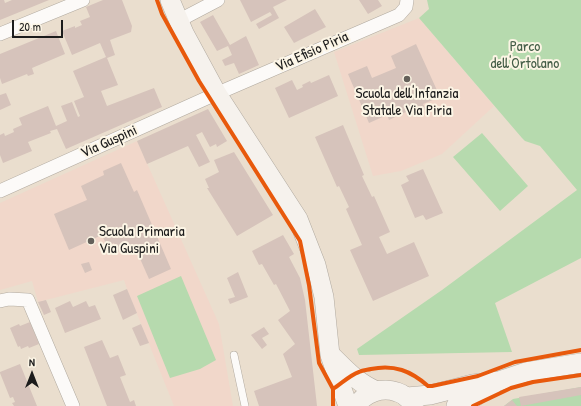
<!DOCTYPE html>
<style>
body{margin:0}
#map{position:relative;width:581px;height:406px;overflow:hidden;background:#eadece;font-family:"Patrick Hand",sans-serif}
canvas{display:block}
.north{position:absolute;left:12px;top:354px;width:40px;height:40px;-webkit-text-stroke:3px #fcf5e5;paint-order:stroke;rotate:0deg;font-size:11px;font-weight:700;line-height:16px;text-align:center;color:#1c1c1c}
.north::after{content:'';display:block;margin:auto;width:14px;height:18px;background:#1c1c1c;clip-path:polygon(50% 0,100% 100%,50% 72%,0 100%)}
.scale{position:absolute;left:12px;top:20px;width:51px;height:18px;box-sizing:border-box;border:2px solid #1c1c1c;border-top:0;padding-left:5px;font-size:12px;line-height:14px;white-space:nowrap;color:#1c1c1c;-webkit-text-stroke:3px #fcf5e5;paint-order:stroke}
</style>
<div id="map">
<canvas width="581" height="406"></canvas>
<div class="north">N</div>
<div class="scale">20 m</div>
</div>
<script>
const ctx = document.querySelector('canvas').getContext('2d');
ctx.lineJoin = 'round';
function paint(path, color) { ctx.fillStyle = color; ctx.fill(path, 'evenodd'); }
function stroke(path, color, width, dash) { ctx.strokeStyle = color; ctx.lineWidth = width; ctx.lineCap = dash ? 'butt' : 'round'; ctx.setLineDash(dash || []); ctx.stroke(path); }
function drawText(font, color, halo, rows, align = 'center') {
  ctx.font = font + ' "Patrick Hand",sans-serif'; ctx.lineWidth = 4; ctx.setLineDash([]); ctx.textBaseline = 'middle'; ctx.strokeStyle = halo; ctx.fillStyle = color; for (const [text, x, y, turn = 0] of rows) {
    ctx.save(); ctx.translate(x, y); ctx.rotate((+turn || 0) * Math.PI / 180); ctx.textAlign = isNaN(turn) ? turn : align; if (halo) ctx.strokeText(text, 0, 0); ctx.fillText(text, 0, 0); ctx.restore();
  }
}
paint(new Path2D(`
 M419,18L494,106L442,154L401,171L373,176L334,52Z
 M137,141L219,324L233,406H174L127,289L124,280L38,302L32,281L0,290V203Z`), '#f1d7ca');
paint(new Path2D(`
 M427,0H581V258L495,303L512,352L359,355L357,349L442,290L577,190L540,146L525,141L522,138L419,18L429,9Z
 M482,133L528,186L500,211L453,157Z
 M181,276L216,360L200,369L170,378L137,296Z
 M581,387V406H504L513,399Z`), '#b6daae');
paint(new Path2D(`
 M0,0H4L5,3L12,0H49L0,20Z
 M103,0H122L132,26L131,32L110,40L115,55L107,58L118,85L101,91L107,106L154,88L162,107L66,149L57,129L50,131L51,133L28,142L32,151L3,163L0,155V135L4,133L5,136L14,132L13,129L22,125L19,118L48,106L56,126L67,121L61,106L72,102L78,117L80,116L74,101L84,97L73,71L106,57L100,43L72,55L62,31L75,26V28L82,25L80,21L90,17L86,7Z
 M240,0H287L273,7L279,18L259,29L256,24L272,15L270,12L251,22Z
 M359,0H378L382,6L368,14Z
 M315,9L326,27L294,43L284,27Z
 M213,15L230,45L246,36L259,65L239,74L234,63L225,66L222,60L232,55L228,46L217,51L200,22Z
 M56,31L65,54L32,68L34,74L28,76L27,74L2,84L0,78V54Z
 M416,44L440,97L423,104L426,109L408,117L406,112L389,120L387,115L369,123L348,74L367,66L372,78L396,68L391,56Z
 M329,75L338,96L289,118L275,88L292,80L297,90L303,87L302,85L310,81L311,83Z
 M6,93L11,105L0,110V95Z
 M208,109L227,141L217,147L216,144L210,147L202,132L196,135L210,162L199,167L188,146L147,164L137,141Z
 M343,125L364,175L362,176L372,197L374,196L390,232L379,237L387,254L414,242L429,276L373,301L350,250L362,245L346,209L349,207L339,186L337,187L315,137Z
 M234,152L273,215L237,236L207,188H209L205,179L219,172L214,160Z
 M121,163L134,192L137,190L171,269L149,279L134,245L118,252L114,243L107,246L102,235L69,250L54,214L87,200L81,186L104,175L103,171Z
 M423,169L443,213L426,220L423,215L415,218L401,185L409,181L406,176Z
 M283,235L294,254L289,257L300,278L305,300L317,406H259L254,391L292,377L283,354L295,344L278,320L290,311L276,284L274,285L262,264L259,265L252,251Z
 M89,262L92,270L85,273L81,264Z
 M238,272L248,297L230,304L228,299L235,297L227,278Z
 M127,289L137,313L123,320L113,295Z
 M46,300L51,312L44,315L38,302Z
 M70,301L73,307L86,301L89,307L95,305L101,319L65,333L55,308Z
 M30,322L39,344L29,348L28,346L21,349L20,346L18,347L10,328L19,324L20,326Z
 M141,324L149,343L140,346L132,328Z
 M264,327L269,334L262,338L267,345L262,349L251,335Z
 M102,340L110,358L118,355L126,375L120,377L130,402L134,400L136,406H107L84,347Z
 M20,364L37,406H14L12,403L15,402L13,397L10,398L0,373V372Z
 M581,387V395L521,406L519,397Z
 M512,400L517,406H504Z`), '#d6c3bb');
const lane = new Path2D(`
 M234,355L245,406`);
const street = new Path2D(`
 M178,21L218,0
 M0,34L83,0
 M0,191L209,97L399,15L406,7L407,0
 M0,301L9,299L28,300L73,406`);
const secondary = new Path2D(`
 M170,0L184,33L217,94L298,219L316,265L324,297L330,355L348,406
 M333,357C346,370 359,384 377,391
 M407,397L430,395L473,384L499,381L526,372L581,363
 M357,406C364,392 383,387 397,392C404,394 410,400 414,406
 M456,406L473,398L494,384`);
stroke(lane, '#b0a99f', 8);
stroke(street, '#b0a99f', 14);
stroke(secondary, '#b0a99f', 20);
stroke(lane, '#fcfaf8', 7);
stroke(street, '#fcfaf8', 13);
stroke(secondary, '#f6f2ed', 19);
stroke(new Path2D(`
 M157,0L162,14L199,81L300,241L309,285L319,363L333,389V406
 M333,389C341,384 350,375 359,372C363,370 367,370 371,369C394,364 411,371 428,386H432L478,376L515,362L581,350
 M473,406L511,388L533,382L581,375`), '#e8590c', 4);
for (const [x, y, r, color] of [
 [407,79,4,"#64605a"],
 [91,241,4,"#64605a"]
]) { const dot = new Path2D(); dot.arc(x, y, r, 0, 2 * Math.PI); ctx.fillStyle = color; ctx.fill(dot); stroke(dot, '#fcf5e5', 1.5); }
drawText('15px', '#435d46', '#fcf5e5', [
 ["Parco",525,47],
 ["dell'Ortolano",525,64]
]);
drawText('15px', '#1c1c1c', '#fcf5e5', [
 ["Via Efisio Piria",312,52,-24],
 ["Via Guspini",109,142,-24]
]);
drawText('15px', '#1c1c1c', '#fcf5e5', [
 ["Scuola dell'Infanzia",407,94],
 ["Statale Via Piria",407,111],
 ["Scuola Primaria",99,232,"left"],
 ["Via Guspini",99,249,"left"]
]);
</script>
